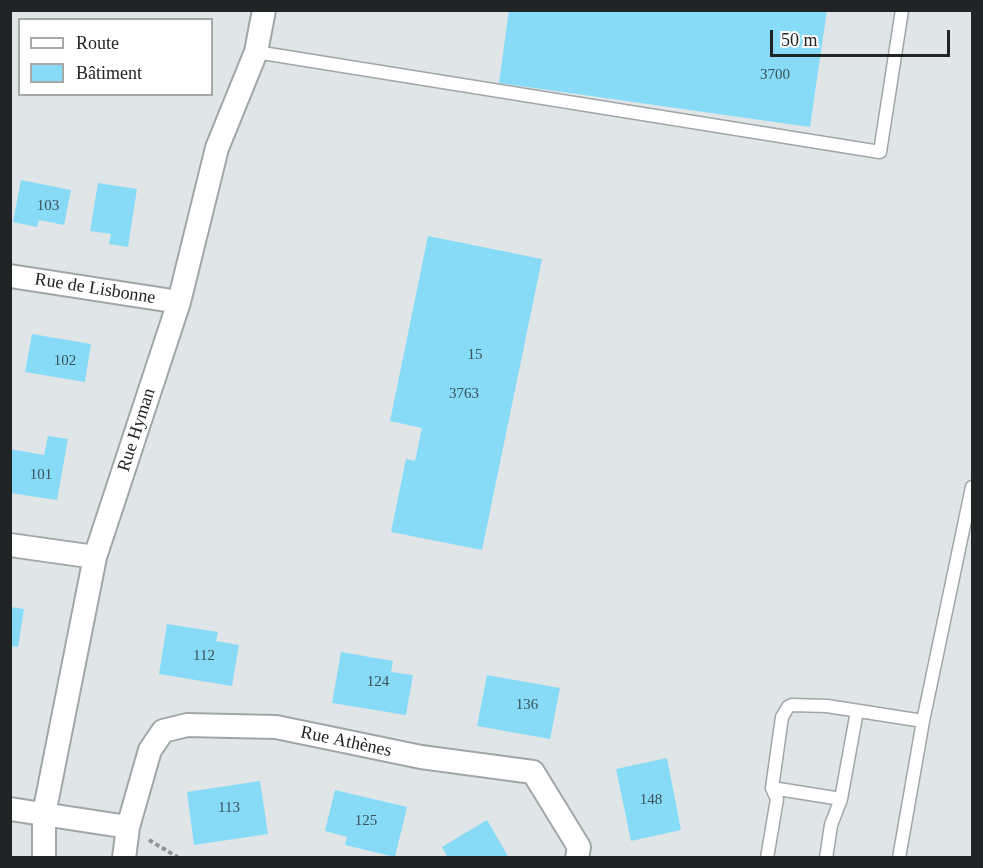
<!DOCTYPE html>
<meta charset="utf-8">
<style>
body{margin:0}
#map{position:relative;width:983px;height:868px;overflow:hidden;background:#e0e5e8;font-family:Georgia,serif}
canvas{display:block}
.frame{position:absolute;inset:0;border:12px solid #212424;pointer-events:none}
.legend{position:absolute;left:18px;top:18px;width:195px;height:78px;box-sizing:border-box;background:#fff;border:2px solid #a6a7a7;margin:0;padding:8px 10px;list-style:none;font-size:18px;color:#212424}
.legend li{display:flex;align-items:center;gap:12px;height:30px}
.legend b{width:30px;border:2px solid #a6a7a7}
.scale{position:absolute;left:770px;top:30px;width:180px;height:27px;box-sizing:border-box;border:3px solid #212424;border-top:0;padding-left:8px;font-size:18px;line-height:21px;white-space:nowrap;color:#212424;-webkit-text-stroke:4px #fff;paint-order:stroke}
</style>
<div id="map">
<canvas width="983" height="868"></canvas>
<div class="frame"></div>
<ul class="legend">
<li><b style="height:8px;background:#fff"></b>Route</li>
<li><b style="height:16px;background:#88dbf6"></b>Bâtiment</li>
</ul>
<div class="scale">50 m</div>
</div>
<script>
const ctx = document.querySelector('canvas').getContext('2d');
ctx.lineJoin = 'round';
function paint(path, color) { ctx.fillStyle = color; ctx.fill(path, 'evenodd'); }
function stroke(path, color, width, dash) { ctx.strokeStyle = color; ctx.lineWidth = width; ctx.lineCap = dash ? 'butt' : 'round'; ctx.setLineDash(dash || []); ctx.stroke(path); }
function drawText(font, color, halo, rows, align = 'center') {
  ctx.font = font + ' Georgia,serif'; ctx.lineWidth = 4.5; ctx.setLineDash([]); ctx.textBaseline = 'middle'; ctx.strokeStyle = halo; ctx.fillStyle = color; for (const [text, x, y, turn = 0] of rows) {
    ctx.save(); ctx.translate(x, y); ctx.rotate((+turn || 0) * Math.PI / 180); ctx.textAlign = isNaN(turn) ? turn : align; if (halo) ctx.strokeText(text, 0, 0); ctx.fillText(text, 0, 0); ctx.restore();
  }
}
paint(new Path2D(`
 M509,10H827L810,127L499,83Z
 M21,180L71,190L64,225L39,220L37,227L13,222Z
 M98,183L137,189L128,247L109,244L111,234L90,231Z
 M428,236L542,259L482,550L391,532L406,459L415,461L422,428L390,421Z
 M32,334L91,344L85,382L25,372Z
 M48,436L68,439L57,500L10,493V449L44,455Z
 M10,607L24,609L18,647L10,646Z
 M167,624L218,632L216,641L239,645L232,686L159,674Z
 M341,652L393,661L391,672L413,675L406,715L332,703Z
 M487,675L560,688L550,739L477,726Z
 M667,758L681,830L631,841L616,769Z
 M260,781L268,834L194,845L187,792Z
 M335,790L407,807L395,857L345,845L347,837L325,831Z
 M487,820L509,858H448L442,847Z`), '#88dbf6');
const lane = new Path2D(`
 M256,52L880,152L902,10
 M857,711L841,799L772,788L782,717L788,707L792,705L827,706L923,721
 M767,858L777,799L772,788
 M826,858L831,825L841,799
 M899,858L923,721L972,487`);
const street = new Path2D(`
 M10,276L179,302
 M10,545L95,557
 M10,809L128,827
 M44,858V814L95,557L179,302L217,148L256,52L264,10
 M124,858L128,827L150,750L163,731L187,725L276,727L421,757L533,772L579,847L577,858`);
stroke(lane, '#a0a6a8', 15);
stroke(street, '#a0a6a8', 26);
stroke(new Path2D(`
 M149,840L179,858`), '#909496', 4, [4.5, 3]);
stroke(lane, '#fff', 12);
stroke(street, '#fff', 22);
drawText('15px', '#3b5258', null, [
 ["3700",775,75],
 ["103",48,206],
 ["15",475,355],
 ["102",65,361],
 ["3763",464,394],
 ["101",41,475],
 ["112",204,656],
 ["124",378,682],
 ["136",527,705],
 ["148",651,800],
 ["113",229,808],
 ["125",366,821]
]);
drawText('18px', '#212424', '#fff', [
 ["Rue de Lisbonne",95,289,9],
 ["Rue Hyman",137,430,-72],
 ["Rue Athènes",346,742,12]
]);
</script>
